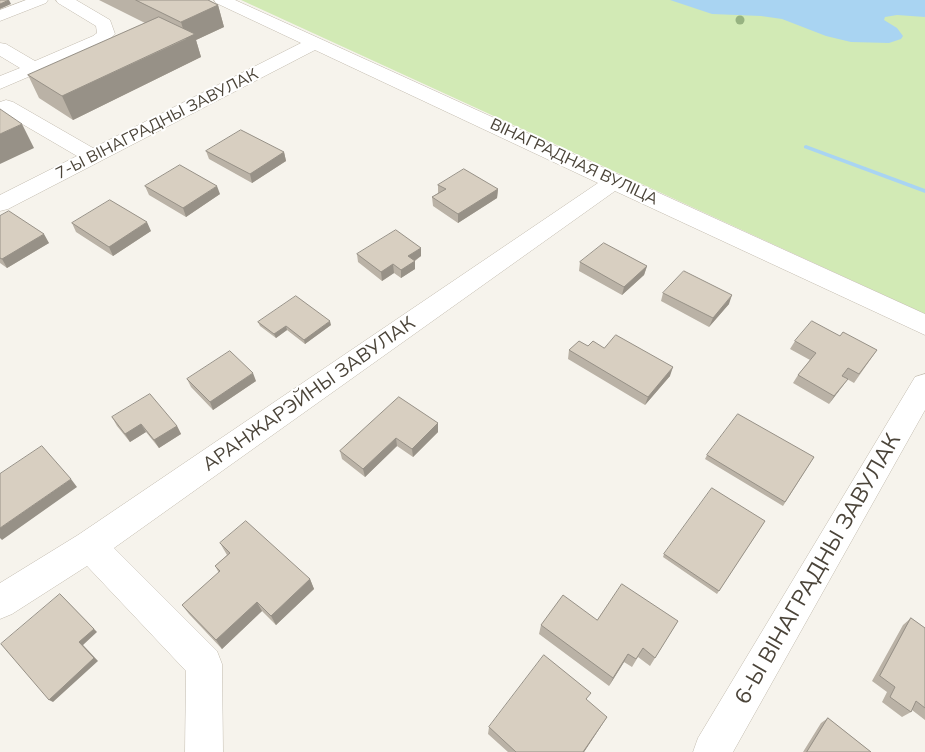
<!DOCTYPE html>
<meta charset="utf-8">
<style>
body{margin:0}
canvas{display:block;background:#f6f3ec}
</style>
<canvas width="925" height="752"></canvas>
<script>
const ctx = document.querySelector('canvas').getContext('2d');
ctx.lineJoin = 'round';
function paint(path, color) { ctx.fillStyle = color; ctx.fill(path, 'evenodd'); }
function stroke(path, color, width, dash) { ctx.strokeStyle = color; ctx.lineWidth = width; ctx.lineCap = dash ? 'butt' : 'round'; ctx.setLineDash(dash || []); ctx.stroke(path); }
function drawText(font, color, halo, rows, align = 'center') {
  ctx.font = font + ' Mulish,sans-serif'; ctx.lineWidth = 4; ctx.setLineDash([]); ctx.textBaseline = 'middle'; ctx.strokeStyle = halo; ctx.fillStyle = color; for (const [text, x, y, turn = 0] of rows) {
    ctx.save(); ctx.translate(x, y); ctx.rotate((+turn || 0) * Math.PI / 180); ctx.textAlign = isNaN(turn) ? turn : align; if (halo) ctx.strokeText(text, 0, 0); ctx.fillText(text, 0, 0); ctx.restore();
  }
}
paint(new Path2D(`
 M241,0H925V314Z`), '#d2eab5');
paint(new Path2D(`
 M670,0H925V17L897,15L885,17L884,20L897,28L903,36L901,39L889,43L851,42L826,36L782,19L761,16L712,14Z`), '#a9d4f2');
paint(new Path2D(`
 M806,145L925,189V193L804,148V146Z`), '#a9d4f2');
const minor = new Path2D(`
 M26,0H48L46,3L0,21V10Z
 M56,0H76L110,20L115,34L105,44L0,89V76L20,68L0,56V43L6,44L35,61L93,36L97,33L96,26L58,3Z
 M214,0H235L925,314V335L615,191L114,548L217,651L222,664L223,752H185L186,671L87,566L12,614L0,619V583L78,535L598,183L315,50L8,209L0,211V195L77,156L0,111V102L6,100L13,102L93,148L301,43L216,3Z
 M925,374V410L733,752H693L698,738L915,377Z`);
stroke(minor, '#c2bbae', 1);
paint(minor, '#fff');
ctx.fillStyle = '#97b381';
for (const [x, y] of [
 [740,20]
]) { ctx.beginPath(); ctx.arc(x, y, 4.5, 0, 2 * Math.PI); ctx.fill(); }
paint(new Path2D(`
 M99,0H208L218,5L224,27L196,40L201,57L73,120L39,98L28,75L145,23Z
 M206,151L284,152L286,161L252,183L209,159Z
 M438,185L498,189L497,198L458,223L433,206L432,197L438,193Z
 M145,186L220,194L186,217L149,195Z
 M0,216L49,243L7,268L0,263Z
 M72,223L151,231L113,256L76,232Z
 M421,248V256L415,261V269L401,278L394,273L382,281L358,262L357,254Z
 M580,262L647,266L644,275L622,295L579,271Z
 M663,293L729,304L709,327L661,301Z
 M258,322L331,325L305,344L287,330L276,338L260,326Z
 M840,336L877,350L854,383L847,379L829,404L793,383L798,375L810,360L790,349L795,341Z
 M588,346L604,348L670,376L645,405L568,359L569,350Z
 M187,379L256,381L213,410L191,387Z
 M399,397L438,432L413,457L397,446L365,477L342,459L340,451Z
 M112,417L177,426L181,434L159,448L146,432L130,442L117,426Z
 M707,455L814,457L783,506L705,459Z
 M765,521L717,594L663,557L664,554Z
 M220,543L310,579L314,589L276,625L262,611L222,649L189,614L182,605L219,573L215,566L227,555Z
 M911,618L925,628V720L912,710L911,712L902,717L882,702L887,692L872,681L903,625Z
 M597,620L678,621L650,666L638,657L632,667L624,662L609,686L539,634L541,625Z
 M607,717L584,752H508L488,734L489,727Z
 M828,718L871,752H803L821,723Z`), '#bab2a6');
paint(new Path2D(`
 M9,0L11,4L0,9V4Z
 M218,5L224,27L196,40L201,57L73,120L62,96L186,39L181,22Z
 M22,124L34,148L0,164V134Z
 M284,152L286,161L252,183L250,174Z
 M217,186L220,194L186,217L183,208Z
 M498,189L497,198L458,223V214Z
 M147,222L151,231L113,256L109,247Z
 M44,234L49,243L7,268L2,259Z
 M421,248V256L408,265V256Z
 M415,261V269L401,278V270Z
 M393,264L394,273L382,281L381,272Z
 M647,266L644,275L622,295L624,287Z
 M732,295L729,304L709,327L713,318Z
 M330,321L331,325L305,344L304,340Z
 M286,326L287,330L276,338L274,334Z
 M673,367L670,376L645,405L648,397Z
 M253,373L256,381L213,410L210,402Z
 M848,379L842,387L829,404L834,396Z
 M438,423V432L413,457L412,449Z
 M141,424L146,432L130,442L125,434Z
 M177,426L181,434L159,448L154,440Z
 M396,438L397,446L365,477L363,469Z
 M71,479L77,487L2,540L0,538V528Z
 M310,579L314,589L276,625L271,616Z
 M60,594L97,632L83,645L98,661L53,702L49,700Z
 M257,602L262,611L222,649L216,640Z
 M628,654L624,662L609,686L613,678Z
 M607,717L584,752H583Z`), '#979187');
const building = new Path2D(`
 M0,0H9L0,4Z
 M136,0H208L218,5L181,22Z
 M159,17L195,34L62,96L28,75Z
 M0,109L22,124L0,134Z
 M241,130L284,152L250,174L206,151Z
 M180,165L217,186L183,208L145,186Z
 M464,169L498,189L458,214L432,197L446,189L438,185Z
 M110,200L147,222L109,247L72,223Z
 M9,211L44,234L2,259L0,258V216Z
 M396,230L421,248L408,256L415,261L401,270L393,264L381,272L357,254Z
 M604,243L647,266L624,287L580,262Z
 M684,271L732,295L713,318L663,293Z
 M296,296L330,321L304,340L286,326L274,334L258,322Z
 M812,321L840,336L843,332L877,350L859,374L848,368L842,376L848,379L834,396L798,375L816,353L795,341Z
 M616,335L673,367L648,397L569,350L579,341L588,346L593,341L604,348Z
 M230,351L253,373L210,402L187,379Z
 M150,394L177,426L154,440L141,424L125,434L112,417Z
 M399,397L438,423L412,449L396,438L363,469L340,451Z
 M738,414L814,457L785,502L707,455Z
 M42,446L71,479L0,528V474Z
 M712,488L765,521L719,591L664,554Z
 M246,521L310,579L271,616L257,602L216,640L182,605L220,571L215,566L230,553L220,543Z
 M622,584L678,621L655,658L643,648L636,659L628,654L613,678L541,625L563,595L597,620Z
 M60,594L94,629L79,642L94,658L49,700L1,644Z
 M911,618L925,628V708L916,701L911,712L890,697L895,687L880,676Z
 M544,655L591,693L586,699L607,717L583,752H516L489,727Z
 M828,718L871,752H807Z`);
paint(building, '#d8cfc1');
stroke(building, '#979187', 1);
drawText('16px', '#4b4439', '#fff', [
 ["7-Ы ВІНАГРАДНЫ ЗАВУЛАК",157,124,-27],
 ["ВІНАГРАДНАЯ ВУЛІЦА",574,162,25]
]);
drawText('19px', '#4b4439', '#fff', [
 ["АРАНЖАРЭЙНЫ ЗАВУЛАК",309,394,-35]
]);
drawText('22px', '#4b4439', '#fff', [
 ["6-Ы ВІНАГРАДНЫ ЗАВУЛАК",818,569,-60]
]);
</script>
